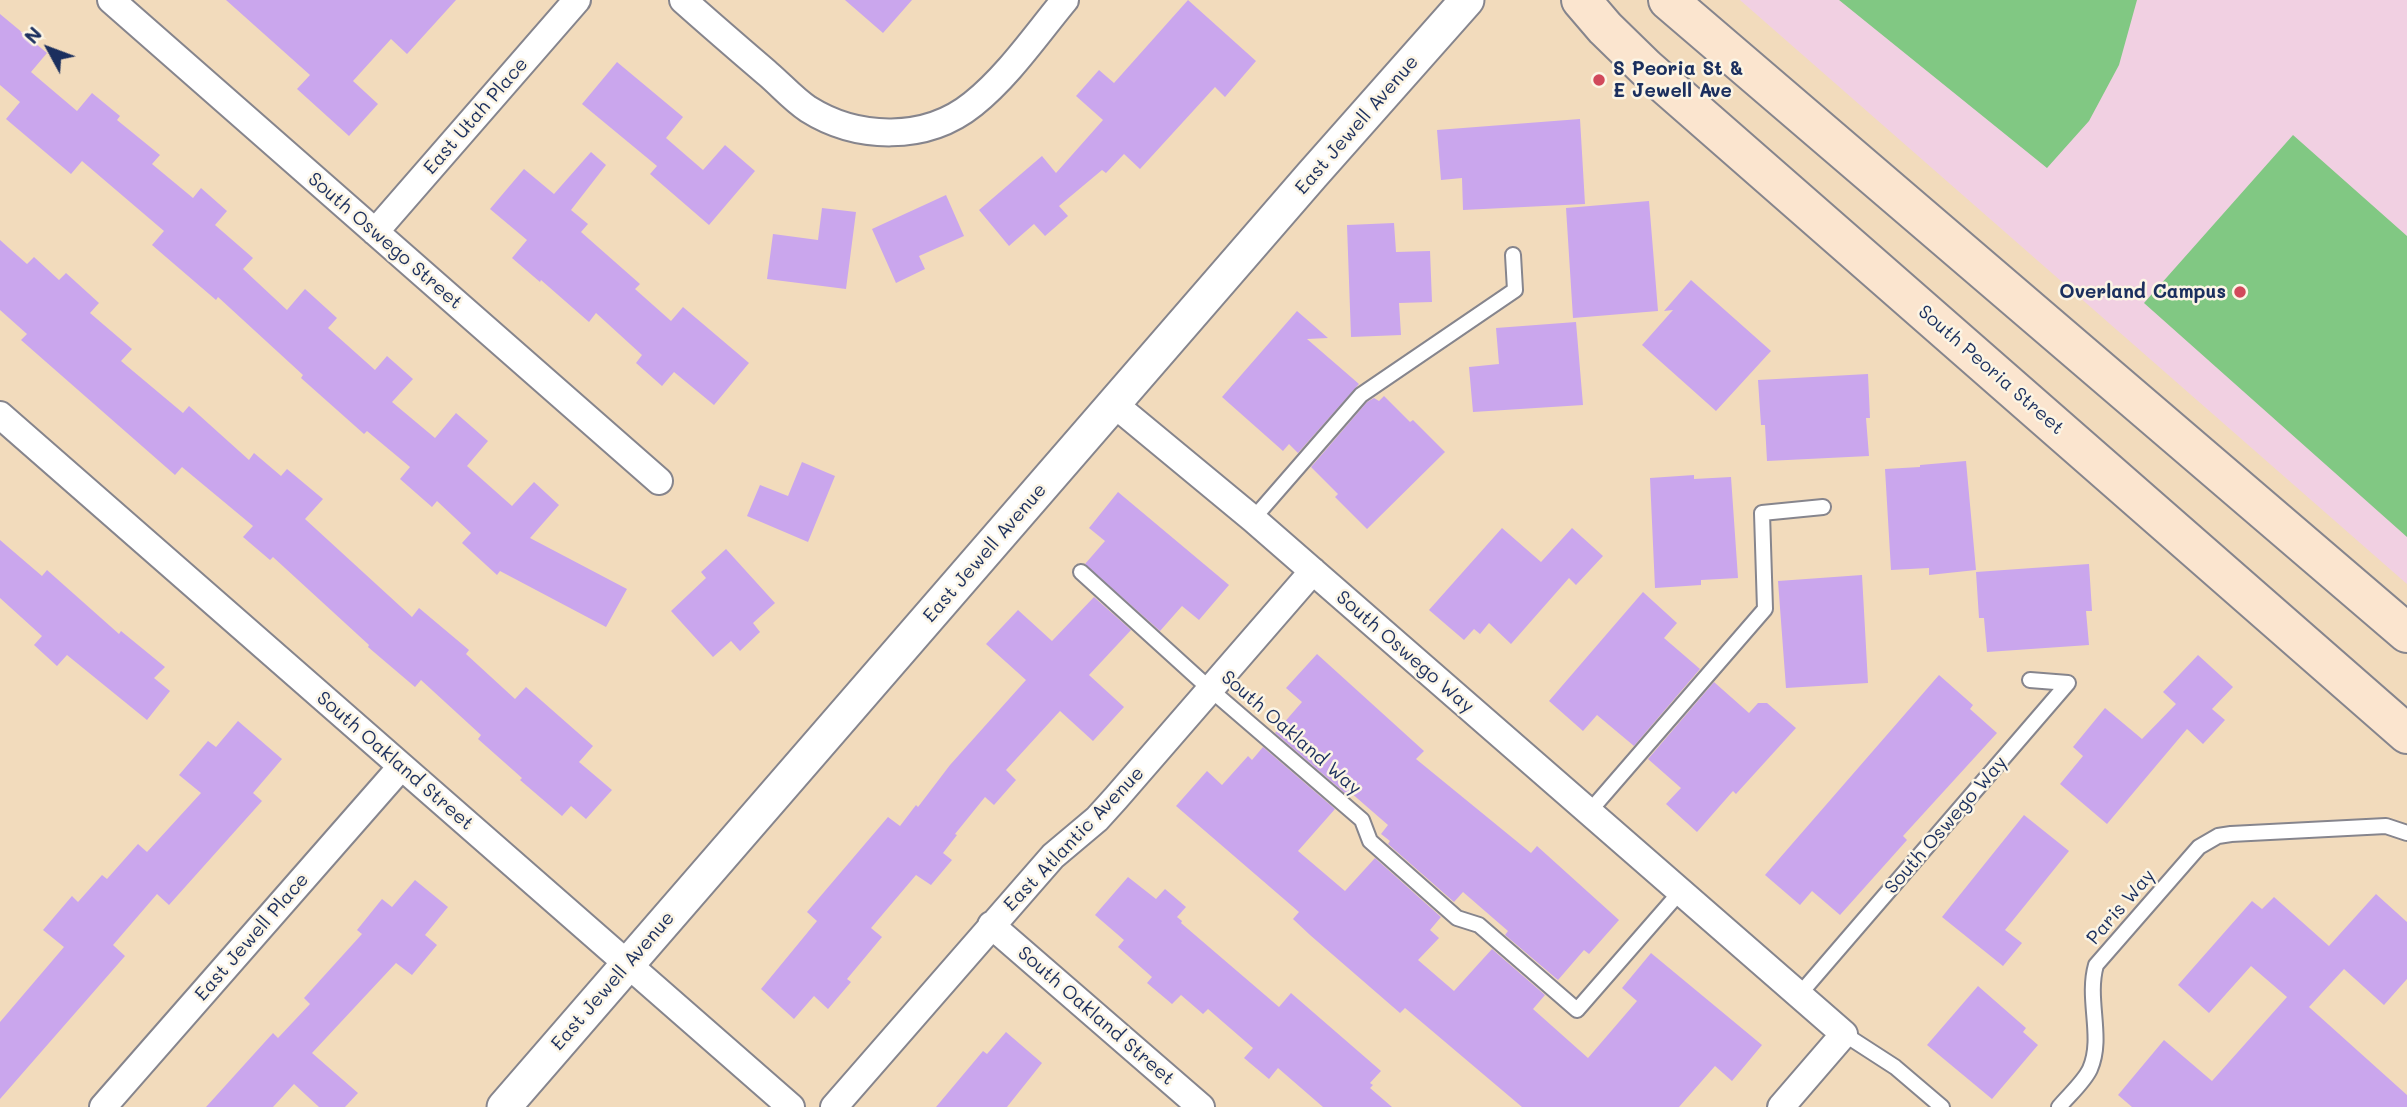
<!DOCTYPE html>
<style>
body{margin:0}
#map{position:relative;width:2407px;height:1107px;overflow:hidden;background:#f2dbbc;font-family:Mali,sans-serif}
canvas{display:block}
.north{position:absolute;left:14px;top:14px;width:70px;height:70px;-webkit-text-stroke:5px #fcf5e5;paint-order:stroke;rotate:311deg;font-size:19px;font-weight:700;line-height:28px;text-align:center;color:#1b2f5e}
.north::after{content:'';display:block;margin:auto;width:24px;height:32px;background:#1b2f5e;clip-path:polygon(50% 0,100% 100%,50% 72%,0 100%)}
</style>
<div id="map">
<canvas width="2407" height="1107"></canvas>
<div class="north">N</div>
</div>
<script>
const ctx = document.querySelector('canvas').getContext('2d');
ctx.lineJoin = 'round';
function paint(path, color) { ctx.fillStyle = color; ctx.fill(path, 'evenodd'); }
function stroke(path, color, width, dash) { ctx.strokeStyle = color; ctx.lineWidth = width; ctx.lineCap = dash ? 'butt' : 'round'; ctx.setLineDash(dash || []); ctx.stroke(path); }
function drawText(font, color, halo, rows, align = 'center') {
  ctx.font = font + ' Mali,sans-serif'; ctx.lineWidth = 5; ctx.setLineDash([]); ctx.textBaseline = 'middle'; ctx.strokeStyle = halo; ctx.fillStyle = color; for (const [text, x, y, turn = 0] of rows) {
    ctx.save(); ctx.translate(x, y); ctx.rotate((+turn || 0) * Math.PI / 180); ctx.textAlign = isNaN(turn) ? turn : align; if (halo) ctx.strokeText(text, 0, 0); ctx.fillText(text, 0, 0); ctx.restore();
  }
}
paint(new Path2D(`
 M1740,0H2407V584Z`), '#f1d0e2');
paint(new Path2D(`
 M1839,0H2137L2119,65L2089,121L2047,168Z
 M2293,135L2407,236V537L2144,303Z`), '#81c883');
paint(new Path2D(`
 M226,0H456L407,54L391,39L353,81L378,104L349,136L297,89L310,75Z
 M845,0H912L883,33Z
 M1188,0L1256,61L1225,97L1215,87L1140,169L1124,154L1106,173L1102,170L1059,206L1068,216L1045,236L1034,224L1009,246L979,210L1042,156L1056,173L1103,120L1076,96L1099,70L1114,83Z
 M0,14L47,53L31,72L77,111L92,93L120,116L117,120L160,155L152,164L193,198L201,188L227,211L215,225L253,258L243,269L287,310L305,289L337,318L328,328L375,370L387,356L413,379L392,402L435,438L456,413L488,441L467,466L512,506L534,482L559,505L530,538L627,589L606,627L500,571L497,575L462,543L471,533L437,501L432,507L400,479L410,467L367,431L364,434L301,378L303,375L218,297L216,300L152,245L164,231L82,161L71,174L6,119L20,102L0,85Z
 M617,62L683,117L666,138L703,170L725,145L755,171L709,225L650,174L657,166L582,104Z
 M1580,119L1585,204L1463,210L1462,178L1441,180L1437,130Z
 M591,152L606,165L571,210L588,224L581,232L640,284L635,289L671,321L683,307L749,363L714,405L674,372L662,386L636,363L642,355L596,313L589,322L541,280L540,282L512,258L527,240L490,209L524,169L554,194Z
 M946,195L964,236L919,256L925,269L896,283L872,229Z
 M1649,201L1658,311L1573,318L1566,208Z
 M822,208L856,212L846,289L767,279L773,234L818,240Z
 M1394,223L1396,252L1430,251L1432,302L1399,303L1401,335L1351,337L1347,225Z
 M0,240L27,264L34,257L59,280L66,273L99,303L90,313L132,349L121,361L183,413L189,406L249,460L254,453L281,476L287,469L323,499L305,519L412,617L419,608L469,650L466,654L515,699L526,687L593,746L579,762L612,790L586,819L571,806L562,816L520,780L522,778L478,739L481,735L421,680L415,687L368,647L369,645L273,557L270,560L243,537L253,526L182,467L175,475L21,340L27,334L0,310Z
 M1691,280L1771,351L1716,411L1642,345L1673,310L1664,311Z
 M1297,311L1328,338L1307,339L1359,384L1298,453L1289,444L1283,451L1222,397Z
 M1576,322L1583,405L1473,412L1469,367L1499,364L1496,328Z
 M1868,374L1870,418H1866L1869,456L1767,461L1765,425H1761L1758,380Z
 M1384,396L1410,422L1413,420L1445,452L1367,529L1335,497L1338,494L1311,467L1367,402L1374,398L1379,401Z
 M1966,461L1976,570L1929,575V568L1891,570L1885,469L1920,467V465Z
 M802,462L835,476L808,542L747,516L760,485L788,496Z
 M1694,475V479L1731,477L1738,578L1701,580V585L1655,588L1650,478Z
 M1118,492L1229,585L1199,620L1182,606L1160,631L1085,564L1105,541L1089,528Z
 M1502,528L1541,562L1572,528L1603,556L1576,585L1569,578L1511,644L1489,623L1480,634L1474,629L1464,640L1429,610Z
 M0,540L42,576L47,570L119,634L121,631L165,667L154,678L170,691L147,720L67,655L57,666L34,645L42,636L0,598Z
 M726,549L775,603L753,623L760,632L740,651L731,641L713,657L671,611L706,578L701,572Z
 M2089,564L2092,611H2086L2089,645L1987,652L1984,618H1979L1976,572Z
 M1862,575L1868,683L1786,688L1778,581Z
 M1643,592L1677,623L1664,638L1700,669L1634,746L1597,715L1583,731L1549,701Z
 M1094,597L1131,630L1089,675L1124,707L1093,741L1060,711L1006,770L1016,780L994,805L985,797L955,834L957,835L943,853L952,860L931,885L916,875L871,928L882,937L847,979L851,982L828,1009L814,996L794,1019L761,989L817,921L807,912L888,817L900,826L916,805L918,807L950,765L1026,680L986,644L1018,610L1052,641Z
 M1317,654L1424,751L1416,759L1531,853L1537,846L1619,920L1589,954L1584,950L1558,980L1505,935L1508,931L1463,892L1454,902L1388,844L1390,841L1381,834L1388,825L1350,792L1347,795L1275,733L1302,702L1286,688Z
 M2198,655L2233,687L2212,709L2225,720L2203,744L2187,729L2107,824L2060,784L2083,756L2073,747L2105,708L2142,739L2176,704L2163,692Z
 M1939,675L1973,705L1970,709L1997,733L1903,836L1907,840L1840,915L1812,891L1800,905L1765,875Z
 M1714,682L1749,713L1758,703H1767L1796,728L1736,794L1733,791L1697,832L1666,804L1681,788L1648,759Z
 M238,721L282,759L253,793L262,801L169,905L157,894L113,945L125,956L0,1099V1022L64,947L43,930L72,896L78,902L102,875L107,879L138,844L147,852L201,793L179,775L208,741L216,747Z
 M1263,747L1335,809L1298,851L1345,891L1375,858L1441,917L1430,930L1439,938L1418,960L1454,991L1492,949L1545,995L1533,1009L1588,1058L1637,1001L1622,988L1651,953L1762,1045L1732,1081L1715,1066L1679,1107H1522L1405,1008L1400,1013L1310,935L1293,919L1299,912L1176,806L1207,771L1222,785L1248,756L1252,760Z
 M2024,815L2069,851L2005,930L2022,943L2003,966L1942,917Z
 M1128,877L1156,899L1165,889L1186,907L1177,917L1182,921L1181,923L1279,1007L1291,993L1381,1071L1370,1083L1373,1085L1370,1088L1392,1107H1323L1278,1068L1269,1079L1244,1058L1253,1048L1208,1009L1203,1014L1181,995L1172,1004L1147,983L1152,977L1118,947L1124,940L1095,915Z
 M415,880L448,907L425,935L437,945L412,975L396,963L312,1053L358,1093L345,1107H319L294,1084L273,1107H206L273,1033L278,1038L310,1004L304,998L362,934L357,930L382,899L392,907Z
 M2376,894L2407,922V979L2384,1005L2344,969L2309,1007L2407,1095V1107H2132L2118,1095L2164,1040L2212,1081L2287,997L2251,966L2209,1013L2178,985L2252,901L2262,909L2274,897L2329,946Z
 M1978,986L2026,1028L2023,1032L2038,1045L1992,1099L1927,1045Z
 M1006,1032L1042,1063L1007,1107H936L983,1051L987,1054Z`), '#caa6ed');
const service = new Path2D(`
 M1253,519L1361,395L1515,290L1513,255
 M1081,572L1211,690L1362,820L1370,841L1457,918L1479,925L1577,1010L1680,892
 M1589,812L1765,609L1762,513L1823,507
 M1799,995L2068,683L2030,680
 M1844,1034L1895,1067L1942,1107
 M2059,1107C2069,1095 2084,1082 2090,1069C2104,1037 2086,1000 2096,965L2199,847L2218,836L2231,834L2386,826L2407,833`);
const minor = new Path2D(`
 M111,0L659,481
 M683,0C711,25 739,49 768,74C781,85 793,99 808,109C857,140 926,142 973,104C1008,76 1036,35 1065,0
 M375,232L577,0
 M1114,404L1253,519L1844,1034L1781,1107
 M0,415L791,1107
 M991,925L1201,1107
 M103,1107L401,767
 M834,1107L1053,856L1097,819L1116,798L1313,571`);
const tertiary = new Path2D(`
 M504,1107L1312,175L1467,0`);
const secondary = new Path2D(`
 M1581,0L1605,28L1646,68L2407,734
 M1668,0L2407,633`);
stroke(service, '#86858d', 18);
stroke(minor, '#86858d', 30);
stroke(tertiary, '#86858d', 37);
stroke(secondary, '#86858d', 42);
stroke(service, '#fff', 14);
stroke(minor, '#fff', 26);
stroke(tertiary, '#fff', 33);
stroke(secondary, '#fbe5cf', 38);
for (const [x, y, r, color] of [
 [1599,80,7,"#d1495b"],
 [2240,292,7,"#d1495b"]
]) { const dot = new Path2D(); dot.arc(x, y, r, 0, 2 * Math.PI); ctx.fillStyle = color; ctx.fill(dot); stroke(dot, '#fcf5e5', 2.5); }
drawText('bold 19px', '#1b2f5e', '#fcf5e5', [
 ["S Peoria St &",1613,69],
 ["E Jewell Ave",1613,91],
 ["Overland Campus",2226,292,"right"]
], 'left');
drawText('19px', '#1b2f5e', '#fcf5e5', [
 ["East Utah Place",476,116,-49],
 ["East Jewell Avenue",1357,125,-49],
 ["South Oswego Street",385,241,41],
 ["South Peoria Street",1991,370,41],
 ["East Jewell Avenue",985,553,-49],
 ["South Oswego Way",1405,652,41],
 ["South Oakland Way",1291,733,41],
 ["South Oakland Street",395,761,41],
 ["South Oswego Way",1946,825,-49],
 ["East Atlantic Avenue",1074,839,-46],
 ["Paris Way",2121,907,-49],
 ["East Jewell Place",252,937,-49],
 ["East Jewell Avenue",613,981,-49],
 ["South Oakland Street",1096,1016,41]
]);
</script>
